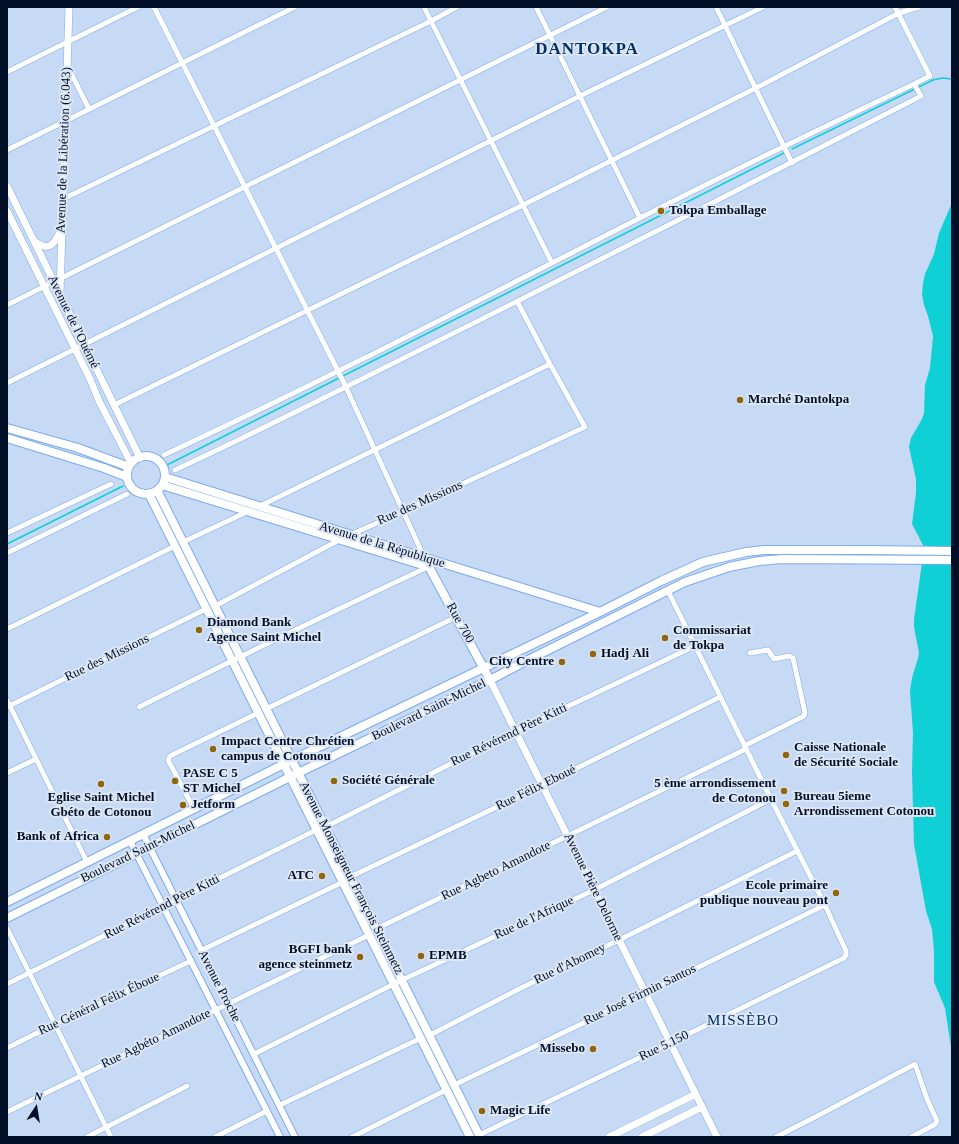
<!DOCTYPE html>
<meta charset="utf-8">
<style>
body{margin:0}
#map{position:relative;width:959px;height:1144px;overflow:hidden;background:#c6d9f5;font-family:"Times New Roman",serif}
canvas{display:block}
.frame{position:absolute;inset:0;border:8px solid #010f27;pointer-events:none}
.north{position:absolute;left:16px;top:1088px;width:40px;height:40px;-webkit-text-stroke:3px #dce6f4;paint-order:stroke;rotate:12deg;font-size:11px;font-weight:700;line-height:16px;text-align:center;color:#010f27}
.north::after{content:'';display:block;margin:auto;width:14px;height:18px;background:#010f27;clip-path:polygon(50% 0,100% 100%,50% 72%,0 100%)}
</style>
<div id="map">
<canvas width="959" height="1144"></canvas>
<div class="frame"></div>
<div class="north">N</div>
</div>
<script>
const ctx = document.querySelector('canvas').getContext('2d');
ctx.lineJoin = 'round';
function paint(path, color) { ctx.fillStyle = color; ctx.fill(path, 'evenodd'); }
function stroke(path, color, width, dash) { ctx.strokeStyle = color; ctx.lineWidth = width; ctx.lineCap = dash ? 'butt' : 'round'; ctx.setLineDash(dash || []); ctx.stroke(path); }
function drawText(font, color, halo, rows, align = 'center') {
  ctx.font = font + ' "Times New Roman",serif'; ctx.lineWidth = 4; ctx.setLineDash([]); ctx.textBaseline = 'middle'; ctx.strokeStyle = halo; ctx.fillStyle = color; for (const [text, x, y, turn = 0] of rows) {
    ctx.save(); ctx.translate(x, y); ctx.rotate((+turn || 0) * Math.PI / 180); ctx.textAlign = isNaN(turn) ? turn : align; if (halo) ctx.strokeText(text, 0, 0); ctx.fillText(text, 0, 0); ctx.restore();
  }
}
paint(new Path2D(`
 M952,203V1053L945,1008L934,982V951L932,929L926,911L914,844L912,771L913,733L910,691L912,678L918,658L919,653L914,627V619L923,556V545L912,524L916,493V479L909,447L911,438L922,419L924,413L925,385L930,368L933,336L928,316L924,305L922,294L923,283L925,274L934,254L939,233Z`), '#0fd0d4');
stroke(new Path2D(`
 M792,149L933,80L942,78L952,79
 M167,465L784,153
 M7,544L123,486`), '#0fd0d4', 1.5);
const minor = new Path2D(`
 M154,7L345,385L425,559
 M424,7L552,263
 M536,7L640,218
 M716,7L792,163
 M895,7L930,76L914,84
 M68,67L89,109
 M7,72L138,7
 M7,150L295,7
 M63,199L431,21L457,7
 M7,305L607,7
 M7,383L580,96L763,7
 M114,405L523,205L756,88L899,13L919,7
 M164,455C324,381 481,299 638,219C729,172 822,128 914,84L921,96C772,173 622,249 472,324C373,373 275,424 175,470
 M260,506L550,364
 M7,533L111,484
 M350,535L404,511L585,427L550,364L517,301
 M183,542L249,511
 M7,553L127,494
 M215,606L341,539
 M7,629L175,546
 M7,700L87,862
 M7,707L206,609
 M139,707C235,659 331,612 428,567
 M266,709L456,617
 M744,746L804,716L805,713L793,658L789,656L774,659L768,650L750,653
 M7,773L36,759
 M194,809L168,760L170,756L258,713
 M325,827L516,731L695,646
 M350,877L543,785L720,697
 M7,928L111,1137
 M376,929L746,749
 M202,950L343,882
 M7,984L316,830
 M430,1035L519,989L619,940L797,851
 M7,1048L55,1024L191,961
 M254,1054L402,980L594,890L771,799
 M454,1085L646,993L825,905
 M280,1105L421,1038
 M7,1112L369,935
 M479,1135L670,1043L844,958L846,955V951L825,905L771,799L668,591
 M87,1137L187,1086
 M215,1137L267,1111
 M352,1137L446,1090
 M776,1137L823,1113L915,1064L927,1099L937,1121L936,1123L934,1125L911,1137`);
const tertiary = new Path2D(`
 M143,834L295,1137
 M130,841L280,1137`);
const secondary = new Path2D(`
 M7,186L140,458
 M7,211L90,379L99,401L131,463
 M34,241C48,251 53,247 60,232
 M60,293L69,7
 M490,680L717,1137
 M609,1137L696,1094
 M642,1137L702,1107`);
const primary = new Path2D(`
 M7,428L78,448L129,467
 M7,438L104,468L127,477
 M127 475a19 19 0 1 1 38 0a19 19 0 1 1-38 0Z
 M165,477L600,612
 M162,485L429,567L490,680
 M157,490L480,1137
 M149,494L470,1137
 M7,902L292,760L600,612L661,581L703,562L746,552L764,550H866L952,551
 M7,918L290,777L490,680L528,660L685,582L729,567L759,561L782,559L952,560`);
stroke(minor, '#7cabee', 6);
stroke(tertiary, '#7cabee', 8);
stroke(secondary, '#7cabee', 8);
stroke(primary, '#7cabee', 10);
stroke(minor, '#fff', 5);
stroke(tertiary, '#fff', 6);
stroke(secondary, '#fff', 7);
stroke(primary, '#fff', 8);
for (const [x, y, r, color] of [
 [661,211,4,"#91650e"],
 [740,400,4,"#91650e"],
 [199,630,4,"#91650e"],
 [665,638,4,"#91650e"],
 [593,654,4,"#91650e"],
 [562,662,4,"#91650e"],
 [213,749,4,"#91650e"],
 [786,755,4,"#91650e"],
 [175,781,4,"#91650e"],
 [334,781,4,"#91650e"],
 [101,784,4,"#91650e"],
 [784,791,4,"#91650e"],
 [786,804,4,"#91650e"],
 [183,805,4,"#91650e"],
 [107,837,4,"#91650e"],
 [322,876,4,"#91650e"],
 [836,893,4,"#91650e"],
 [421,956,4,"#91650e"],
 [360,957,4,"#91650e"],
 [593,1049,4,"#91650e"],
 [482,1111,4,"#91650e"]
]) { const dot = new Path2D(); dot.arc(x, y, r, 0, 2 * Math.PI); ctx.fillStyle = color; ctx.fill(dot); stroke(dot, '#dce6f4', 1.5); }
drawText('13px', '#010f27', '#dce6f4', [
 ["Avenue de la Libération (6.043)",64,150,-88],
 ["Avenue de l'Ouémé",73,322,64],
 ["Rue des Missions",420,503,-24],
 ["Avenue de la République",382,545,17],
 ["Rue 700",460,623,61],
 ["Rue des Missions",107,658,-26],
 ["Boulevard Saint-Michel",429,710,-26],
 ["Rue Révérend Père Kitti",509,735,-26],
 ["Rue Félix Eboué",536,788,-26],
 ["Boulevard Saint-Michel",138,852,-26],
 ["Rue Agbeto Amandote",496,871,-26],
 ["Avenue Monseigneur François Steinmetz",351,878,63],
 ["Avenue Pière Delorme",593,887,64],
 ["Rue Révérend Père Kitti",162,907,-27],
 ["Rue de l'Afrique",534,918,-25],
 ["Rue d'Abomey",570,964,-26],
 ["Avenue Proche",219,986,63],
 ["Rue José Firmin Santos",640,995,-26],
 ["Rue Général Félix Éboue",99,1004,-25],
 ["Rue Agbéto Amandote",156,1039,-26],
 ["Rue 5.150",664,1046,-26]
]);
drawText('bold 13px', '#010f27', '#dce6f4', [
 ["Tokpa Emballage",669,211],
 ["Marché Dantokpa",748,400],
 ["Diamond Bank",207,623],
 ["Agence Saint Michel",207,638],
 ["Commissariat",673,631],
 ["de Tokpa",673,646],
 ["Hadj Ali",601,654],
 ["City Centre",554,662,"right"],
 ["Impact Centre Chrétien",221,742],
 ["campus de Cotonou",221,757],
 ["Caisse Nationale",794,748],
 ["de Sécurité Sociale",794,763],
 ["PASE C 5",183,774],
 ["ST Michel",183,789],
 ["Société Générale",342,781],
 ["5 ème arrondissement",776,784,"right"],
 ["de Cotonou",776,799,"right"],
 ["Bureau 5ieme",794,797],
 ["Arrondissement Cotonou",794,812],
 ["Eglise Saint Michel",101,798,"center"],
 ["Gbéto de Cotonou",101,813,"center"],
 ["Jetform",191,805],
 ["Bank of Africa",99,837,"right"],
 ["ATC",314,876,"right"],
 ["Ecole primaire",828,886,"right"],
 ["publique nouveau pont",828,901,"right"],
 ["BGFI bank",352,950,"right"],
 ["agence steinmetz",352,965,"right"],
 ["EPMB",429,956],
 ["Missebo",585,1049,"right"],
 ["Magic Life",490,1111]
], 'left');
ctx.letterSpacing = '1px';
drawText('15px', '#023068', '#dce6f4', [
 ["MISSÈBO",743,1021]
]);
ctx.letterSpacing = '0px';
ctx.letterSpacing = '1px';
drawText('bold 17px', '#023068', '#dce6f4', [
 ["DANTOKPA",587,50]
]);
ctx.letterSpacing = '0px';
</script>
